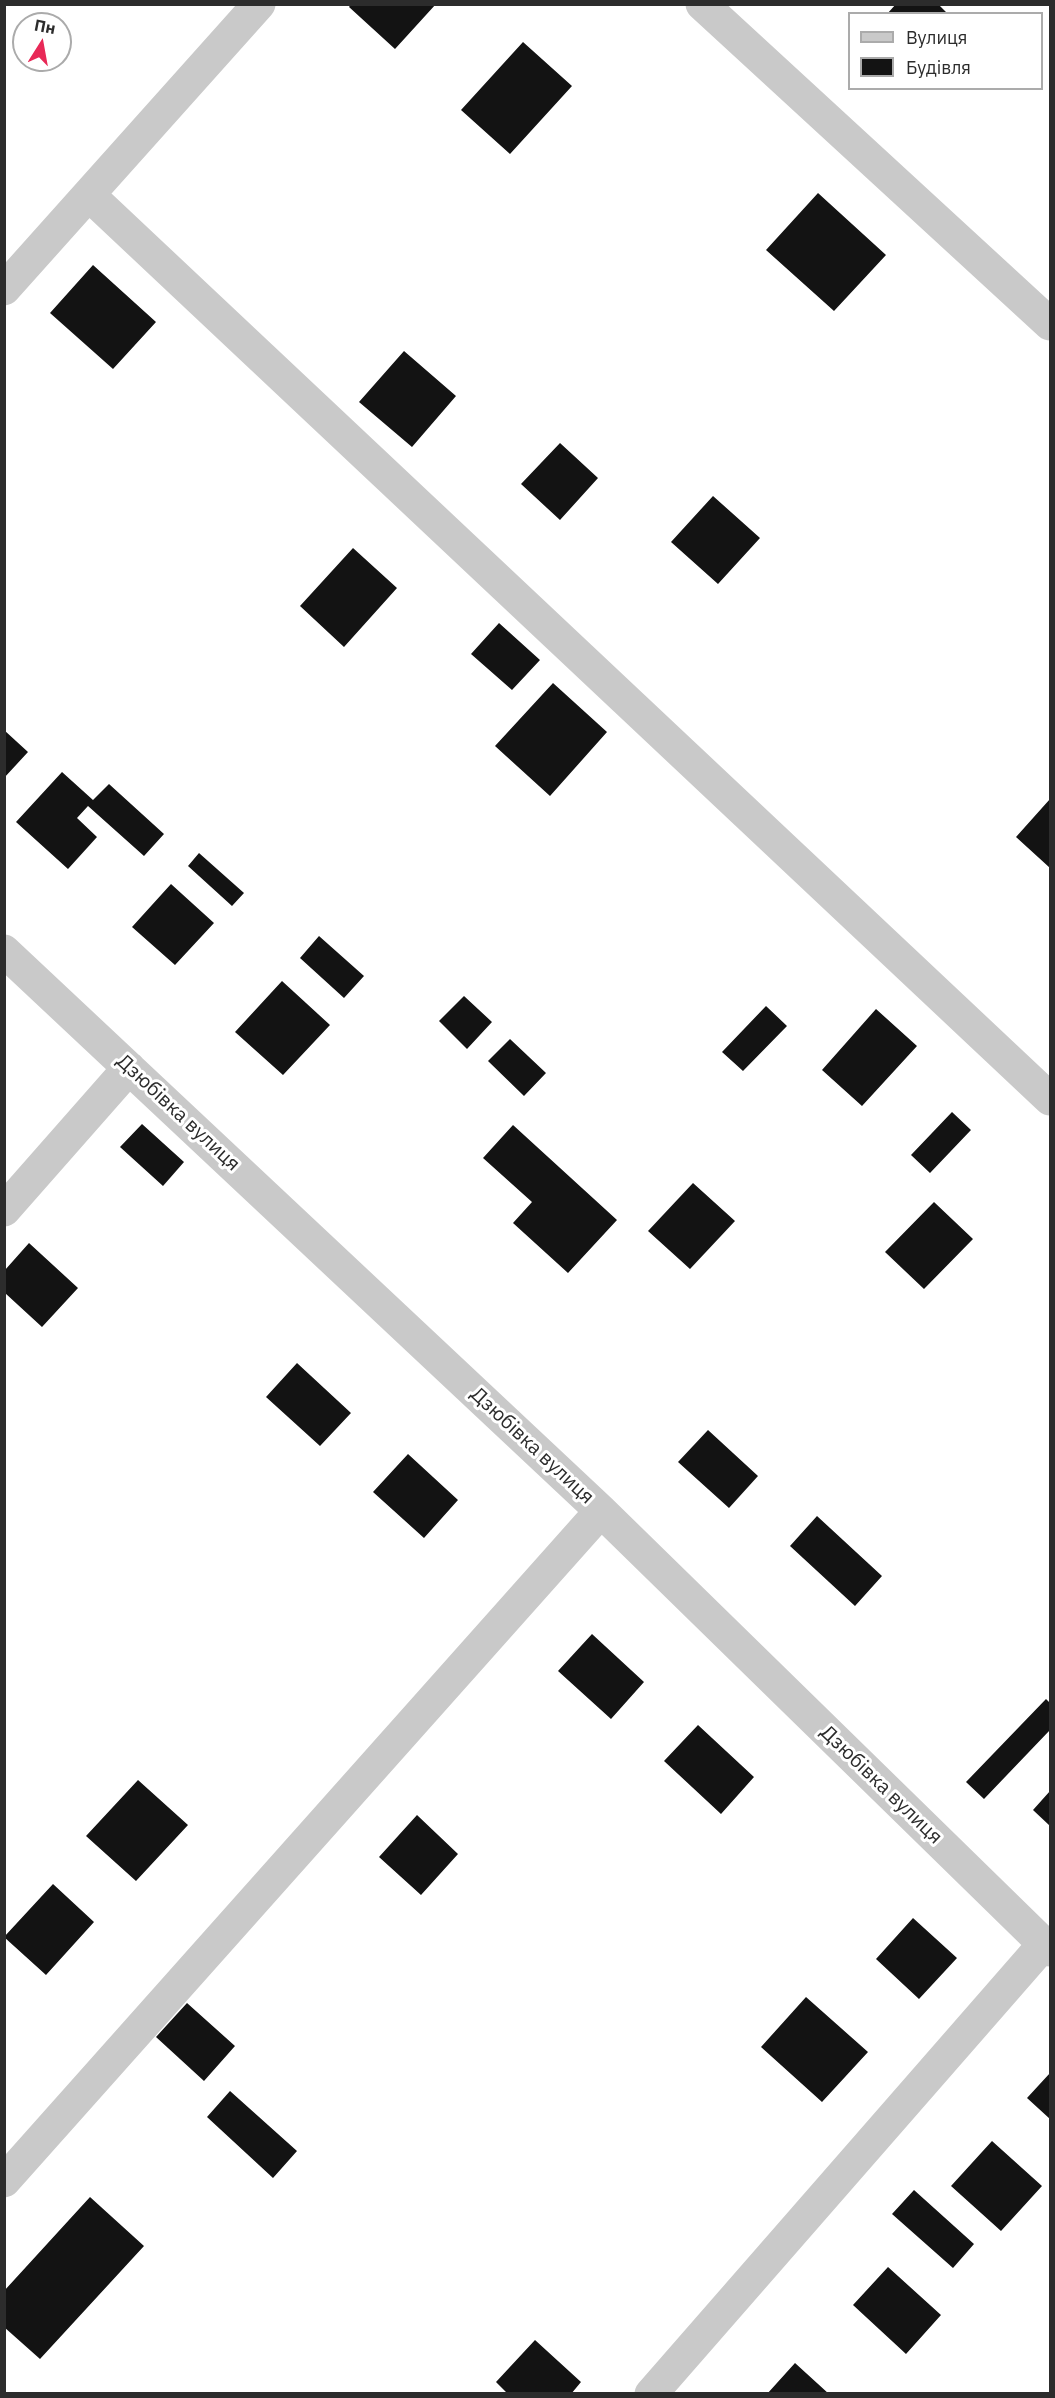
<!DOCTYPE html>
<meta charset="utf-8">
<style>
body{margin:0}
#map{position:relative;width:1055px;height:2398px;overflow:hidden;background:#fff;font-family:"IBM Plex Sans",sans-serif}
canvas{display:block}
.frame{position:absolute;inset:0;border:6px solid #2c2c2c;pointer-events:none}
.legend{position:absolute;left:848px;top:12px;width:195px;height:78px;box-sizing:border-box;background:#fff;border:2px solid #ababab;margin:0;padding:8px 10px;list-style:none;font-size:18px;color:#2c2c2c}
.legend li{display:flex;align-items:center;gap:12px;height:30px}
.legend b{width:30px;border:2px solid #ababab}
.north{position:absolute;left:12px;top:12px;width:60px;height:60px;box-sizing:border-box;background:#fff;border:2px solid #ababab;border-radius:50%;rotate:11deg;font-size:16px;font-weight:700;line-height:24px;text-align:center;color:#2c2c2c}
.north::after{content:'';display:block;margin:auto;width:21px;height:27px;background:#e82957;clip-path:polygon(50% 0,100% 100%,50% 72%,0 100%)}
</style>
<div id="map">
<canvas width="1055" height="2398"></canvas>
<div class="frame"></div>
<ul class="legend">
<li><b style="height:8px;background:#c9c9c9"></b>Вулиця</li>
<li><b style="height:16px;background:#131313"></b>Будівля</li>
</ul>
<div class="north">Пн</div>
</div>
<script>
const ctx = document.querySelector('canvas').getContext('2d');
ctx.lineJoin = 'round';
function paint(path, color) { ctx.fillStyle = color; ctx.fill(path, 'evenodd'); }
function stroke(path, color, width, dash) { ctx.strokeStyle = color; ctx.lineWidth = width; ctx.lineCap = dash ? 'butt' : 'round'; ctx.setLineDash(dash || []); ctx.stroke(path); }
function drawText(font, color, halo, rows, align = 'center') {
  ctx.font = font + ' "IBM Plex Sans",sans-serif'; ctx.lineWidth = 6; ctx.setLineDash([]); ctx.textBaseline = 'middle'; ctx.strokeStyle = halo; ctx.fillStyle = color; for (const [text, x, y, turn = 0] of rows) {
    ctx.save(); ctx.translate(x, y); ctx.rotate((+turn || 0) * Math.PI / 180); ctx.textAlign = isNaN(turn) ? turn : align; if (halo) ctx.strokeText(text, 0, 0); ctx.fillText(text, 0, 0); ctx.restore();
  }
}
paint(new Path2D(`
 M351,4H436L395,49L349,7Z
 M896,4H938L948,14H887Z
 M523,42L572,86L510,154L461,110Z
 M818,193L886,255L834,311L766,250Z
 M93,265L156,322L113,369L50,313Z
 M404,351L456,396L412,447L359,402Z
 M560,443L598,478L560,520L521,484Z
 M713,496L760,538L718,584L671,542Z
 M353,548L397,588L344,647L300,606Z
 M499,623L540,660L512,690L471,654Z
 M553,683L607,732L550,796L495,746Z
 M4,730L28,752L4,778Z
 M62,772L93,800L109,784L164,834L144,856L88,806L77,818L97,837L68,869L16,822Z
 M1050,799V868L1016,837Z
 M199,853L244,893L232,906L188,866Z
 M171,884L214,923L175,965L132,927Z
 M319,936L364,976L344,998L300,958Z
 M282,981L330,1025L283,1075L235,1032Z
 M464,996L492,1022L467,1049L439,1021Z
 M766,1006L787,1026L743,1071L722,1052Z
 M876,1009L917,1046L862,1106L822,1070Z
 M510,1039L546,1073L524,1096L488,1061Z
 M952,1112L971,1130L930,1173L911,1155Z
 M142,1124L184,1162L163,1186L120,1147Z
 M513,1125L617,1220L568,1273L513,1223L532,1202L483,1158Z
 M693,1183L735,1221L690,1269L648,1231Z
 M934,1202L973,1239L924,1289L885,1252Z
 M29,1243L78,1288L42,1327L5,1293V1270Z
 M297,1363L351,1413L320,1446L266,1397Z
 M708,1430L758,1476L729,1508L678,1462Z
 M408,1454L458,1500L424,1538L373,1492Z
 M817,1516L882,1576L855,1606L790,1546Z
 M592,1634L644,1682L611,1719L558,1671Z
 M1046,1699L1050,1703V1730L984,1799L966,1782Z
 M698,1725L754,1777L721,1814L664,1761Z
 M138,1780L188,1825L136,1881L86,1836Z
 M1050,1791V1826L1033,1810Z
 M417,1815L458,1854L421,1895L379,1857Z
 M53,1884L94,1922L46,1975L4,1937Z
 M913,1918L957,1958L919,1999L876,1959Z
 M806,1997L868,2052L822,2102L761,2047Z
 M187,2003L235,2046L204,2081L156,2037Z
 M1050,2073V2119L1027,2098Z
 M230,2091L297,2151L273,2178L207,2117Z
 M992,2141L1042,2186L1001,2231L951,2186Z
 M914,2190L974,2244L953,2268L892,2214Z
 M90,2197L144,2246L40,2359L4,2327V2291Z
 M888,2267L941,2315L906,2354L853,2305Z
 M535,2340L581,2382L571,2394H508L496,2382Z
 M795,2363L829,2394H767Z`), '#131313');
stroke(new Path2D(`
 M702,4L1050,324
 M89,195L1050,1099
 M4,289L259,4
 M4,951L601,1511L1050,1950
 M4,1210L129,1068
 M4,2181L601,1511
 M651,2394L1044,1944`), '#c9c9c9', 33);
drawText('20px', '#2c2c2c', '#fff', [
 ["Дзюбівка вулиця",178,1113,43],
 ["Дзюбівка вулиця",532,1446,43],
 ["Дзюбівка вулиця",881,1785,44]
]);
</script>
